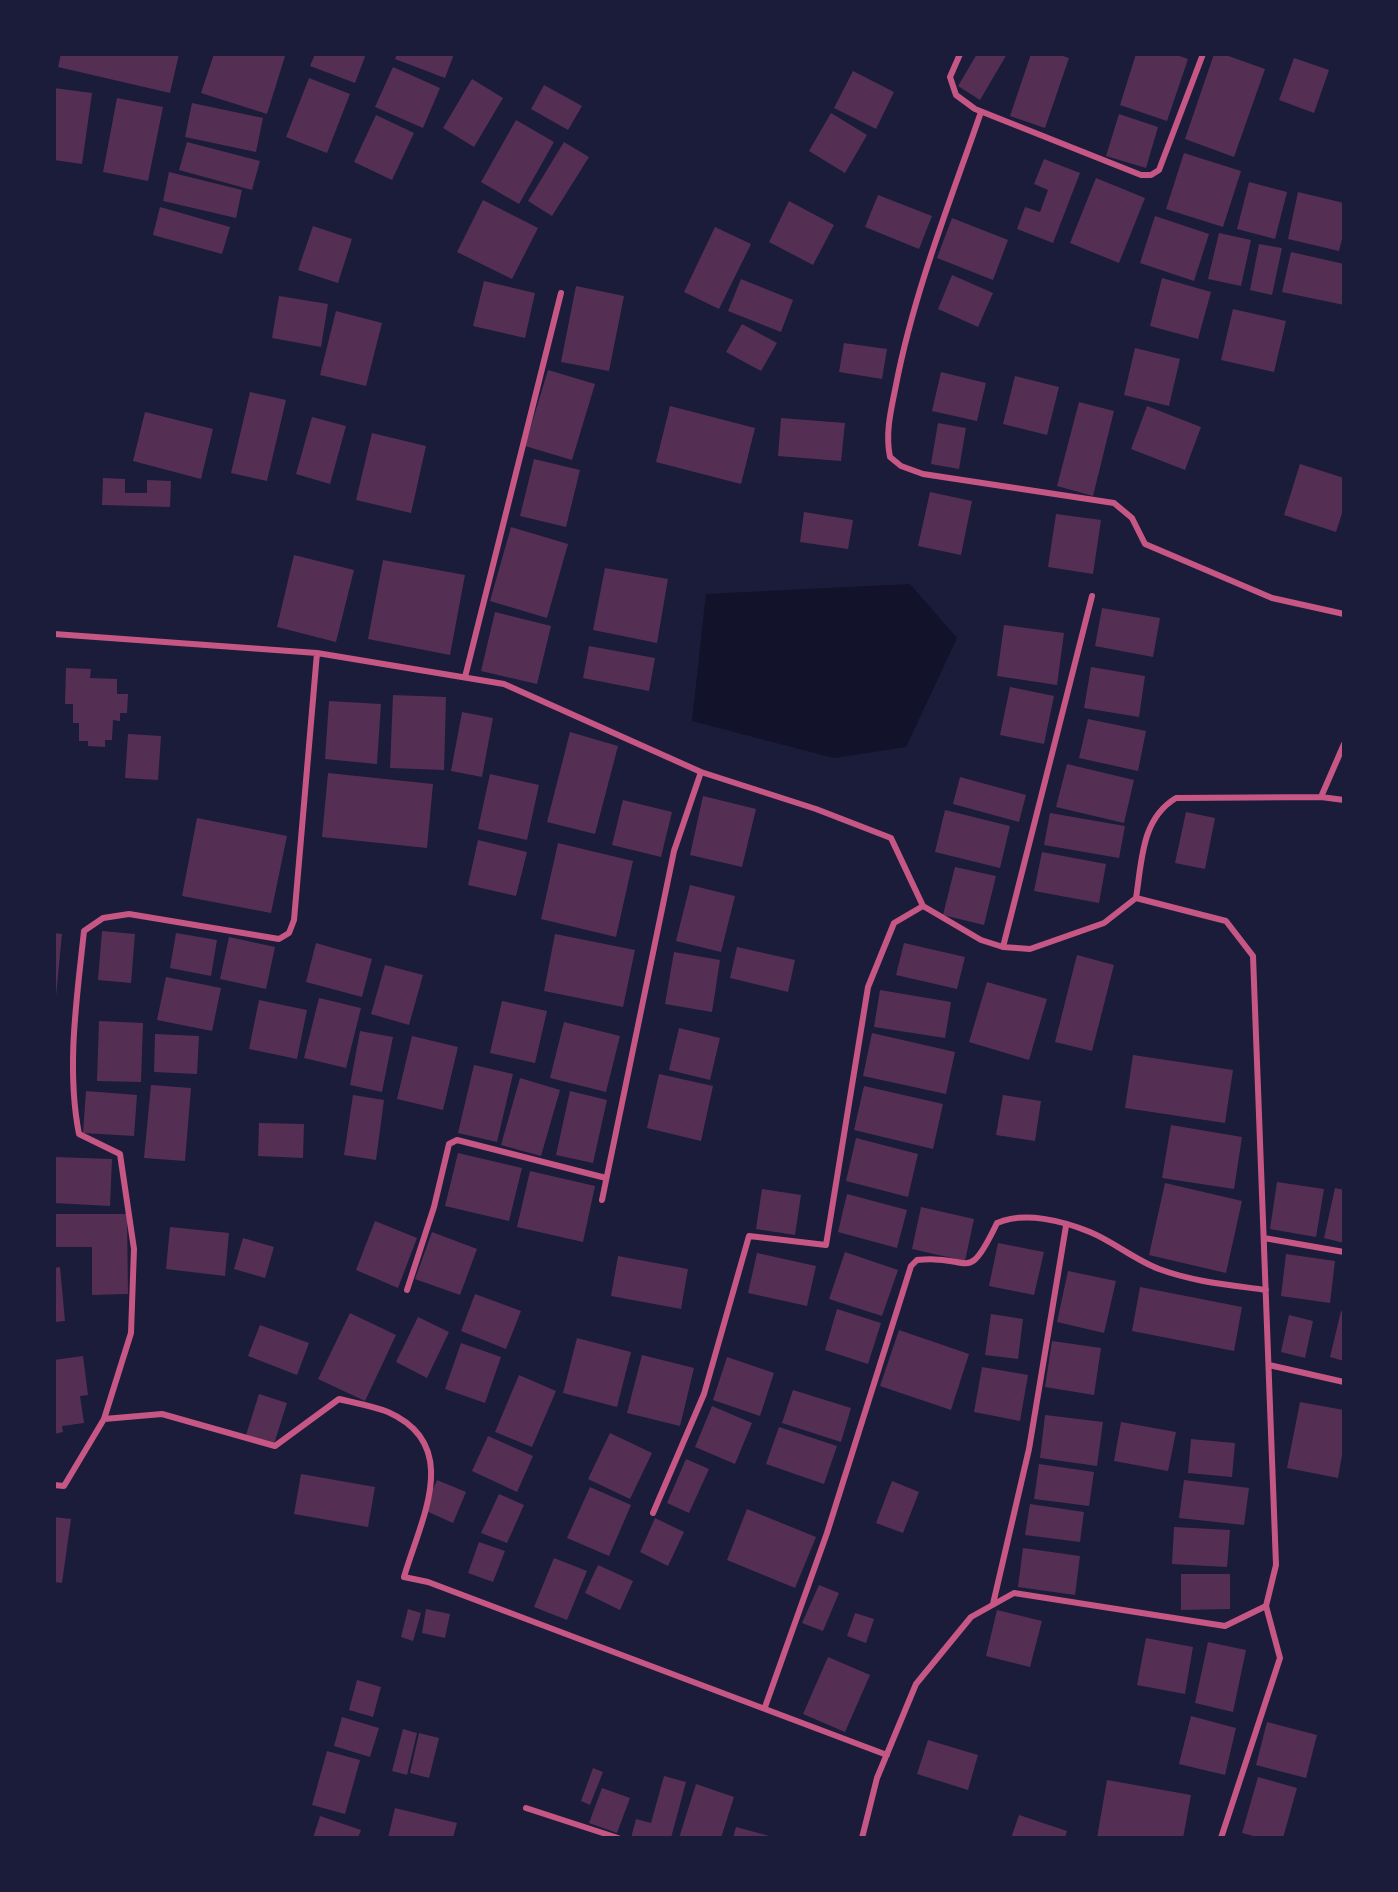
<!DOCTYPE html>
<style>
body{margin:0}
#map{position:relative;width:1398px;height:1892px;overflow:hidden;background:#1b1b3a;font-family:Poppins,sans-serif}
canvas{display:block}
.frame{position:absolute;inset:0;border:56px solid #1b1b3a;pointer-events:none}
</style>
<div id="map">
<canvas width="1398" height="1892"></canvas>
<div class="frame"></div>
</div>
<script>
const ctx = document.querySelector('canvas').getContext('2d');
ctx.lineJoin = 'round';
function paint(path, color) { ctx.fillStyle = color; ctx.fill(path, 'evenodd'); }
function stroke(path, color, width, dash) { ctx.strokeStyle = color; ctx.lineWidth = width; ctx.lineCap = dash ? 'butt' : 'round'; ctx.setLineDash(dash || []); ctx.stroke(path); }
paint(new Path2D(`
 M910,584L957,638L906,747L834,758L692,721L706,594Z`), '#12122b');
paint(new Path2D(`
 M61,54H179L170,93L58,67Z
 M214,54L285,56L267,114L201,93Z
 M315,54H366L355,83L310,66Z
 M397,54H454L445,78L395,59Z
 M977,54H1007L980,100L958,86Z
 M1031,54H1057L1069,58L1045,128L1010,116Z
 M1136,54H1174L1188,59L1167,121L1120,105Z
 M1214,54H1223L1265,69L1234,157L1185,139Z
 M1294,58L1329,70L1314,113L1279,100Z
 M393,67L440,88L423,128L375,107Z
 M853,71L894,92L876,129L834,108Z
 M309,78L350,94L327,153L286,137Z
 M472,79L503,98L474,147L443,128Z
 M544,85L582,106L568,130L531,109Z
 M54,88L92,93L82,164L54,160Z
 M117,98L163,107L148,181L103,172Z
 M192,103L263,118L256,152L185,137Z
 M831,113L867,135L845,173L809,151Z
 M1119,114L1158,127L1146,168L1106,156Z
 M376,115L414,133L392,180L354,162Z
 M516,120L554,142L519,204L481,182Z
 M187,142L260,161L252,190L179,170Z
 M564,142L589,157L552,216L528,201Z
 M1184,153L1241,171L1223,227L1166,209Z
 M1044,159L1080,173L1053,243L1017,229L1025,207L1040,212L1048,190L1034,184Z
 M169,172L242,190L236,218L163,201Z
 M1096,178L1145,198L1119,263L1070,243Z
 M1249,182L1287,192L1275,239L1237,229Z
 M1298,192L1344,203V231L1339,251L1288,239Z
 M878,195L932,216L919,249L865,227Z
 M483,200L538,228L512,279L457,252Z
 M789,201L834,225L813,265L769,242Z
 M160,207L230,227L222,254L153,235Z
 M1155,216L1209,234L1194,281L1140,263Z
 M952,218L1008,240L993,280L937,258Z
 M313,226L352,239L338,283L298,270Z
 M715,227L751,244L719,309L684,292Z
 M1219,233L1251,240L1241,286L1208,279Z
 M1259,244L1282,248L1272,295L1250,290Z
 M1291,252L1344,264V305L1282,292Z
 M952,275L993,293L978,327L938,309Z
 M1162,278L1211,292L1198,339L1150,326Z
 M741,279L793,300L781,332L728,311Z
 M484,281L535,293L525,338L473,326Z
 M576,286L624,296L609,371L561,362Z
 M279,296L328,304L321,347L272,338Z
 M1233,309L1286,321L1274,372L1221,360Z
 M336,311L382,323L366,386L320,375Z
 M742,324L777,343L761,371L726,352Z
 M844,343L887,349L882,379L839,372Z
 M1135,348L1180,359L1169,406L1124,395Z
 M548,370L595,384L572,460L525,446Z
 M941,372L986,383L977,421L932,411Z
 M1015,376L1059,387L1047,435L1003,424Z
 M250,392L286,400L267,481L231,473Z
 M1079,402L1114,411L1093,496L1057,486Z
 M670,406L755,428L741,484L656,462Z
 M1147,406L1201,427L1185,470L1131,449Z
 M145,412L213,429L201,479L133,461Z
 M312,417L346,426L330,484L296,474Z
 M781,418L845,423L841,461L778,456Z
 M938,423L966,428L959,469L931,464Z
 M372,433L426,446L411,513L356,500Z
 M534,459L580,470L566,527L520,516Z
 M1300,464L1344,478V507L1336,532L1284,515Z
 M103,478L125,479V493H147V480L171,481L170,507L102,505Z
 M930,492L972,501L961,555L918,546Z
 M804,512L853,520L848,549L800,542Z
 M1056,514L1101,520L1093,574L1048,567Z
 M511,527L568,544L547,618L490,601Z
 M294,555L354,570L336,642L277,627Z
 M383,560L465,575L450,655L368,639Z
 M605,568L668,579L657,643L593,630Z
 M1102,608L1160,618L1153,657L1095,646Z
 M495,612L551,626L537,684L481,671Z
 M1004,625L1064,633L1057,685L997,676Z
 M589,646L655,658L649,691L583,678Z
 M1091,667L1145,676L1139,717L1084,708Z
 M66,668L91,669L90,678L117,679V694H128L127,713H120V721L113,720L112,740H105V747L88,746V741H79V723H73V704H65Z
 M1010,687L1054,696L1044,744L1000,735Z
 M393,695L446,697L444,770L390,768Z
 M329,701L381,704L377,764L325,759Z
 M462,712L493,718L482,777L451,771Z
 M1088,719L1146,731L1138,771L1079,758Z
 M570,732L618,746L595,834L547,822Z
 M128,734L161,736L158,780L125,778Z
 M1067,764L1134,780L1124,823L1056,807Z
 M328,773L433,784L427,848L322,837Z
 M490,774L539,785L527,840L478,829Z
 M960,777L1026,795L1019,822L953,804Z
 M703,796L756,809L742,867L690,855Z
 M623,800L672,812L661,857L612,845Z
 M945,810L1010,826L1000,868L935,852Z
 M1186,812L1215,818L1205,869L1175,863Z
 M1050,813L1125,826L1119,858L1044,845Z
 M197,818L287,836L271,913L182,896Z
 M478,840L527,852L516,896L468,885Z
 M558,843L633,861L616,937L541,919Z
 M1042,852L1106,864L1099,903L1034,891Z
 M955,867L996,876L984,925L943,915Z
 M690,885L735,896L721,952L676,941Z
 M102,931L135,934L131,983L98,980Z
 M54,933L62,934L56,996H54Z
 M176,933L217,940L211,976L170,968Z
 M555,934L635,950L623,1007L544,991Z
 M229,937L275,947L266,989L220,979Z
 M316,943L372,959L362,997L306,982Z
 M904,943L965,957L957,989L896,975Z
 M737,947L795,960L788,992L730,978Z
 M674,952L720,960L712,1012L665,1004Z
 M1077,955L1114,965L1092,1051L1055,1042Z
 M385,965L423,975L409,1025L371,1014Z
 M166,977L221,988L212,1031L157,1020Z
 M987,982L1047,999L1029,1060L969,1042Z
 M880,990L951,1002L945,1038L874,1027Z
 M319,998L361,1008L346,1068L304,1058Z
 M259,1000L307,1010L297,1059L249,1049Z
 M502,1001L547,1011L535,1063L490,1053Z
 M99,1021L143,1023L141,1082L97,1081Z
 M564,1022L620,1036L606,1092L550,1078Z
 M679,1028L720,1038L710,1080L669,1070Z
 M360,1031L393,1037L382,1092L350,1085Z
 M872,1033L955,1052L946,1094L863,1076Z
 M155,1034L199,1036L197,1074L154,1072Z
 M412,1036L458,1047L443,1110L397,1099Z
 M1133,1055L1233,1070L1225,1123L1125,1108Z
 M474,1065L513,1074L497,1142L458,1133Z
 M659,1074L713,1086L701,1141L647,1128Z
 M520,1078L560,1090L541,1156L501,1145Z
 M151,1085L191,1088L185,1161L144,1158Z
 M864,1086L943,1104L933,1149L854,1130Z
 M86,1091L137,1095L134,1136L83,1133Z
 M570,1091L607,1100L593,1163L556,1155Z
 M353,1095L384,1100L376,1160L344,1155Z
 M1003,1095L1041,1101L1035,1141L996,1135Z
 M259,1123L304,1124L303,1158L258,1156Z
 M1171,1125L1242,1137L1234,1189L1162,1178Z
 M856,1138L918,1154L908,1197L846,1181Z
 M458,1153L522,1168L509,1221L445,1206Z
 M54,1157L112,1159L110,1206L54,1203Z
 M530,1171L595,1186L583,1242L517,1227Z
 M1277,1182L1324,1189L1316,1237L1270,1229Z
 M1165,1183L1242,1201L1226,1273L1149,1255Z
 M1335,1188L1344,1190V1243L1324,1238Z
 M762,1189L801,1195L795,1235L756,1229Z
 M847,1194L907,1210L897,1248L838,1232Z
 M921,1207L974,1219L965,1261L912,1249Z
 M54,1214H127L128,1294L92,1295V1247H54Z
 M375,1221L417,1238L398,1288L356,1270Z
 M170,1227L229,1233L225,1276L166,1269Z
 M432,1232L477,1249L460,1295L415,1279Z
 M243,1238L274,1247L265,1278L234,1269Z
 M998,1243L1044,1252L1034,1295L989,1286Z
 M845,1252L898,1270L882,1316L829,1299Z
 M757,1253L816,1266L807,1306L748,1293Z
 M1286,1254L1335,1261L1330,1303L1281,1296Z
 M618,1256L688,1269L681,1309L611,1296Z
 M60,1267L65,1321L54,1322V1268Z
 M1068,1271L1116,1281L1104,1333L1057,1322Z
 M1140,1287L1242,1307L1234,1351L1132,1331Z
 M475,1294L521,1311L506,1349L461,1331Z
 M837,1309L881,1323L868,1364L825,1350Z
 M1341,1311L1344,1312V1361L1330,1357Z
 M350,1313L396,1335L365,1401L318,1379Z
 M991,1314L1023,1319L1018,1359L985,1355Z
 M1289,1315L1313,1321L1305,1358L1281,1352Z
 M418,1317L449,1332L427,1378L396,1362Z
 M260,1325L309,1343L297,1375L248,1356Z
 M899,1330L969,1354L951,1410L880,1386Z
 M577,1338L631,1352L617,1407L563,1393Z
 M1052,1341L1101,1348L1094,1395L1045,1387Z
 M461,1343L501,1357L485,1403L445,1389Z
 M642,1355L694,1368L680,1426L627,1413Z
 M83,1356L88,1395L80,1396L84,1423L62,1426L63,1432L54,1434V1360Z
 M727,1357L774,1373L760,1416L713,1400Z
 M982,1367L1028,1375L1020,1421L974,1412Z
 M519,1375L556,1391L532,1447L495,1432Z
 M793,1390L851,1408L841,1442L782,1423Z
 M259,1394L287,1403L274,1444L246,1435Z
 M1300,1402L1344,1410V1444L1338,1478L1287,1468Z
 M712,1406L752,1423L735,1464L695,1447Z
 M1045,1415L1103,1422L1097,1466L1040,1458Z
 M1121,1422L1176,1432L1168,1471L1114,1461Z
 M779,1427L837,1446L824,1484L766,1464Z
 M610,1433L652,1453L630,1499L588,1479Z
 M488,1436L533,1456L517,1492L472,1471Z
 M1191,1439L1235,1443L1232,1477L1188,1473Z
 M686,1459L709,1469L689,1513L667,1503Z
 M1039,1464L1094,1472L1089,1506L1034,1499Z
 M301,1474L375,1487L368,1527L294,1514Z
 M437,1480L466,1492L453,1523L424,1510Z
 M1184,1480L1249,1488L1244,1525L1179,1518Z
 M892,1481L919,1492L903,1533L876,1523Z
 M590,1487L631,1505L609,1556L567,1538Z
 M499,1494L524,1505L507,1543L481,1533Z
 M1030,1504L1084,1512L1080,1542L1025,1535Z
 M747,1509L816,1537L795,1588L727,1560Z
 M54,1517L71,1519L62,1583L54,1582Z
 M655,1518L684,1532L668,1566L640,1552Z
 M1174,1527L1230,1530L1227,1567L1172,1564Z
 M479,1542L505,1551L493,1582L468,1573Z
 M1023,1548L1080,1556L1075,1595L1018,1587Z
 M554,1558L587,1571L567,1620L534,1607Z
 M598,1565L633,1581L620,1610L585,1593Z
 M1181,1574H1230V1609L1181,1610Z
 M819,1585L839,1593L823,1631L802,1623Z
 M408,1609L421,1613L413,1641L401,1637Z
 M426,1609L450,1614L445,1638L422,1633Z
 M997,1610L1042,1621L1030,1667L986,1656Z
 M855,1613L874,1619L866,1643L847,1636Z
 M1146,1638L1193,1647L1185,1694L1137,1685Z
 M1208,1642L1246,1650L1233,1712L1195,1703Z
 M828,1657L870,1675L845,1732L803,1714Z
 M357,1680L381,1687L373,1717L349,1710Z
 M1191,1716L1236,1728L1225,1775L1179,1764Z
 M342,1717L379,1728L370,1757L334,1746Z
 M1267,1722L1317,1735L1306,1778L1256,1765Z
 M403,1729L417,1733L407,1775L392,1771Z
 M419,1733L439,1738L429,1778L410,1773Z
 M928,1740L978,1755L968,1790L917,1774Z
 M327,1751L360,1760L345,1814L312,1805Z
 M593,1768L603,1772L590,1805L581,1801Z
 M664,1776L686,1782L671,1838H631L636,1819L651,1823Z
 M1258,1777L1297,1788L1283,1838H1261L1242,1833Z
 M1107,1780L1191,1795L1183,1838H1097Z
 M696,1784L734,1797L721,1838H679Z
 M602,1788L630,1798L617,1833L589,1823Z
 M395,1808L457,1823L453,1838H388Z
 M1019,1815L1067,1831L1065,1838H1011Z
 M320,1816L361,1830L358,1838H313Z
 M736,1827L773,1837V1838H733Z`), '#542f53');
stroke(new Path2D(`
 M960,54L950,77L956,95L975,109L1141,175H1151L1159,170L1203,54
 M981,112C950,202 914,292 896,385C891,410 885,433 890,457L901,466L923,474L1114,503L1132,518L1145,544L1272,598L1344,614
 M54,634L317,653L504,684L701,772L816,809L891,838L923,906
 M465,677L561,293
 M1321,797L1344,800
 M1136,898C1142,861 1141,819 1176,798L1321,797L1344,744
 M1003,947L1092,596
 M602,1200L674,851L701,772
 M1264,1238L1344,1252
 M407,1290L434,1207L449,1144L457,1140L606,1178
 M1269,1365L1344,1382
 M104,1419L162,1414L275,1446L339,1399C355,1403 373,1406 388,1412C463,1445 421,1519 404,1577L428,1582L887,1755
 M54,1485L64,1486L104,1419L131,1333L134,1249L120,1154L79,1134C66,1068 77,997 84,931L103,918L129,914L279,939L289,933L294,920L317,653
 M653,1513L704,1394L749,1236L826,1245L868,987L894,923L923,906L981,940L1003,947L1030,949L1104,923L1136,898L1226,921L1253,956L1276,1565L1266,1606L1225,1626L1014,1593L971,1617L916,1684L877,1778L862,1838
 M993,1604L1029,1449L1066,1226
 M765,1707L827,1533L911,1266L917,1260C971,1253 966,1288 997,1223C1025,1211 1063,1221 1090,1232C1114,1242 1135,1260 1159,1269C1194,1282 1230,1285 1266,1290
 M526,1808L618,1838
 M1221,1838L1280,1658L1266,1606`), '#c65784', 6);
</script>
